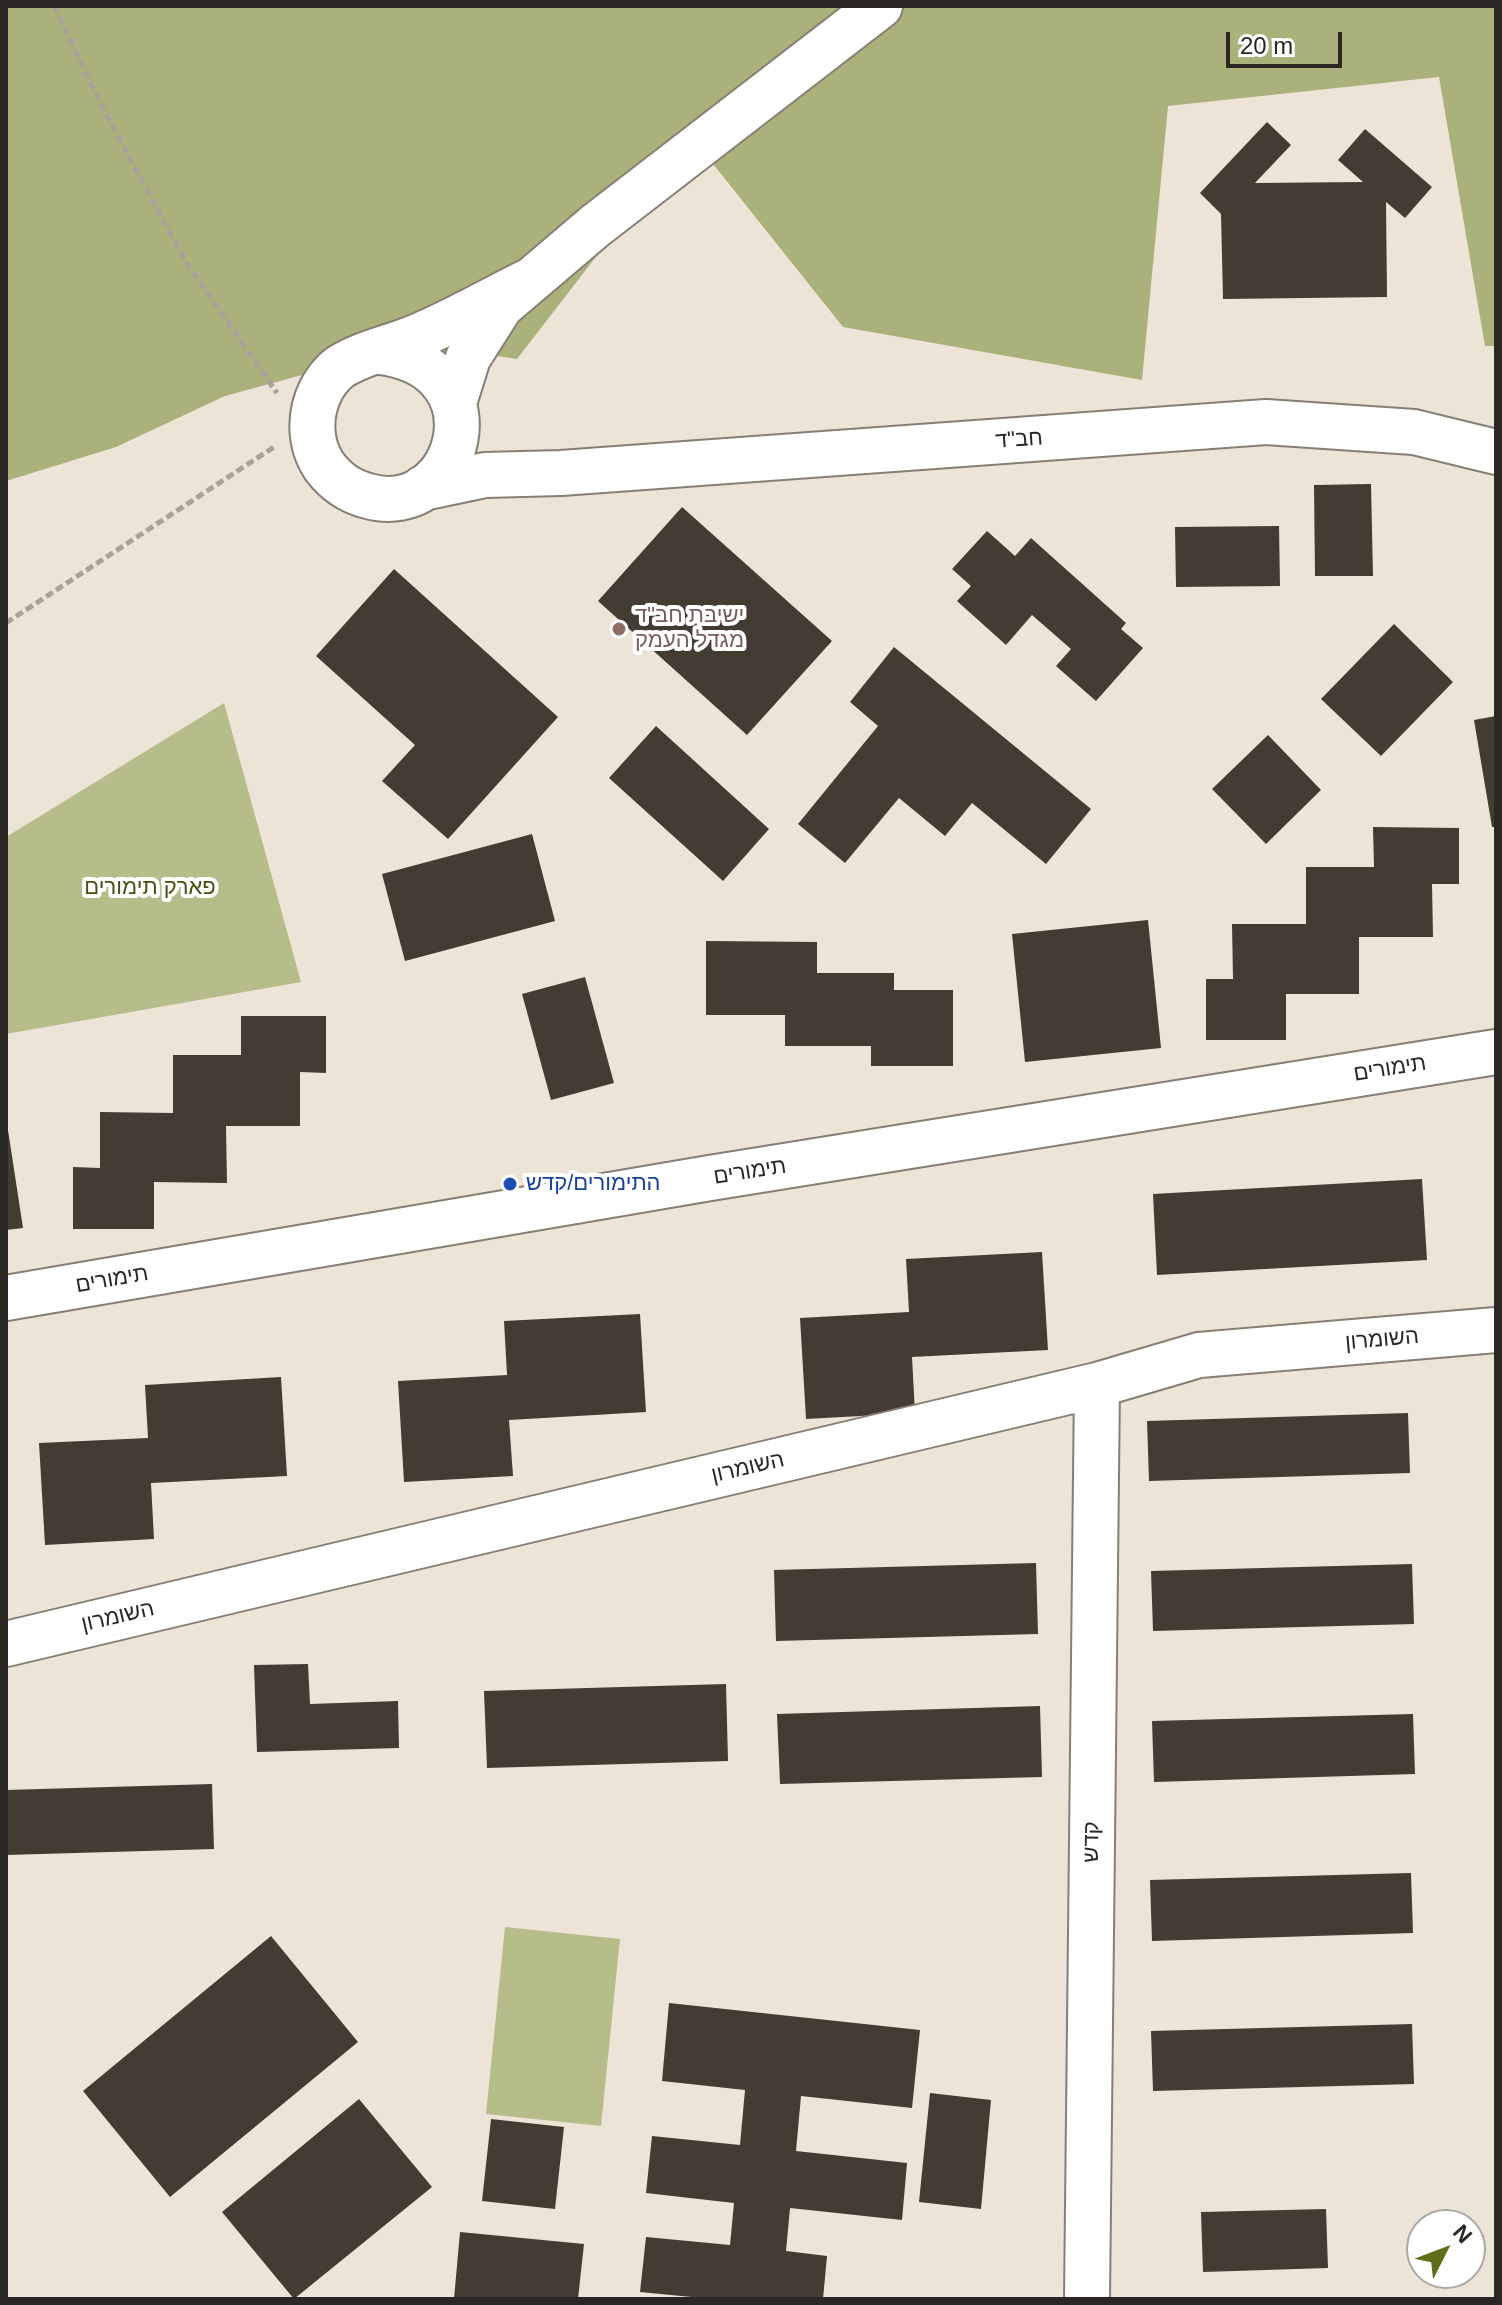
<!DOCTYPE html>
<meta charset="utf-8">
<style>
body{margin:0}
#map{position:relative;width:1502px;height:2305px;overflow:hidden;background:#ede4d8;font-family:Helvetica,sans-serif}
canvas{display:block}
.frame{position:absolute;inset:0;border:8px solid #2b2723;pointer-events:none}
.north{position:absolute;left:1406px;top:2209px;width:80px;height:80px;box-sizing:border-box;background:#fff;border:2px solid #aaa9a7;border-radius:50%;rotate:48deg;font-size:22px;font-weight:700;line-height:32px;text-align:center;color:#2b2723}
.north::after{content:'';display:block;margin:auto;width:28px;height:36px;background:#606e18;clip-path:polygon(50% 0,100% 100%,50% 72%,0 100%)}
.scale{position:absolute;left:1226px;top:32px;width:116px;height:36px;box-sizing:border-box;border:4px solid #2b2723;border-top:0;padding-left:10px;font-size:24px;line-height:28px;white-space:nowrap;color:#2b2723;-webkit-text-stroke:6px #fff;paint-order:stroke}
</style>
<div id="map">
<canvas width="1502" height="2305"></canvas>
<div class="frame"></div>
<div class="north">N</div>
<div class="scale">20 m</div>
</div>
<script>
const ctx = document.querySelector('canvas').getContext('2d');
ctx.lineJoin = 'round';
function paint(path, color) { ctx.fillStyle = color; ctx.fill(path, 'evenodd'); }
function stroke(path, color, width, dash) { ctx.strokeStyle = color; ctx.lineWidth = width; ctx.lineCap = dash ? 'butt' : 'round'; ctx.setLineDash(dash || []); ctx.stroke(path); }
function drawText(font, color, halo, rows, align = 'center') {
  ctx.font = font + ' Helvetica,Heebo,sans-serif'; ctx.lineWidth = 8; ctx.setLineDash([]); ctx.textBaseline = 'middle'; ctx.strokeStyle = halo; ctx.fillStyle = color; for (const [text, x, y, turn = 0] of rows) {
    ctx.save(); ctx.translate(x, y); ctx.rotate((+turn || 0) * Math.PI / 180); ctx.textAlign = isNaN(turn) ? turn : align; if (halo) ctx.strokeText(text, 0, 0); ctx.fillText(text, 0, 0); ctx.restore();
  }
}
paint(new Path2D(`
 M224,703L301,982L6,1034V837Z
 M505,1927L620,1939L601,2126L486,2114Z`), '#b6bd8b');
paint(new Path2D(`
 M6,6H1496V346H1485L1439,77L1168,106L1142,380L843,327L690,135L517,359L416,344L225,396L116,447L6,481Z`), '#aab17b');
paint(new Path2D(`
 M1267,122L1291,145L1255,183L1363,182L1338,160L1365,129L1432,187L1405,218L1386,202L1387,297L1223,299L1221,214L1200,193Z
 M1371,484L1373,576H1315L1314,485Z
 M682,507L832,641L747,735L598,601Z
 M1279,526L1280,586L1176,587L1175,527Z
 M987,531L1015,556L1031,538L1126,623L1121,629L1143,648L1096,701L1056,666L1071,649L1032,615L1006,645L957,601L971,586L952,569Z
 M394,569L558,717L448,839L382,781L415,745L316,656Z
 M1394,624L1453,682L1381,756L1321,699Z
 M894,647L1091,809L1046,864L972,803L945,836L899,798L845,863L798,824L878,726L850,702Z
 M1496,716V827H1492L1474,720Z
 M656,726L769,829L723,881L609,778Z
 M1268,735L1321,790L1266,844L1212,789Z
 M1373,827L1459,828V884H1432L1433,937H1359V994H1286V1040H1206V979H1233L1232,924H1306V867H1374Z
 M532,834L555,921L405,961L382,874Z
 M1148,920L1161,1048L1025,1062L1012,934Z
 M706,941L817,942V973H894V990H953V1066H871V1046H785V1015H706Z
 M585,977L614,1083L551,1100L522,994Z
 M241,1016H326V1073L300,1072V1126H226L227,1183L154,1182V1229H73V1167L100,1168V1112L173,1113V1055H241Z
 M6,1117L23,1228L6,1230Z
 M1422,1179L1427,1260L1157,1275L1153,1194Z
 M1042,1252L1048,1350L912,1357L915,1413L806,1419L800,1318L909,1312L906,1259Z
 M640,1314L646,1412L509,1420L513,1476L404,1482L398,1381L507,1375L504,1321Z
 M281,1377L287,1476L151,1483L154,1539L45,1545L39,1443L148,1438L145,1385Z
 M1408,1413L1410,1473L1149,1481L1147,1421Z
 M1036,1563L1038,1634L776,1641L774,1570Z
 M1412,1564L1414,1624L1153,1631L1151,1571Z
 M308,1664L310,1704L398,1701L399,1748L257,1752L254,1665Z
 M726,1684L728,1761L487,1768L484,1691Z
 M1040,1706L1042,1777L780,1784L777,1714Z
 M1413,1714L1415,1774L1154,1782L1152,1721Z
 M212,1784L214,1849L6,1855V1790Z
 M1411,1873L1413,1933L1152,1941L1150,1880Z
 M271,1936L358,2042L170,2197L83,2091Z
 M669,2003L920,2030L912,2108L801,2096L796,2151L907,2163L902,2220L790,2208L786,2251L827,2256L823,2299H712L640,2292L646,2237L730,2245L734,2203L646,2193L652,2136L740,2145L745,2090L662,2081Z
 M1412,2024L1414,2084L1153,2091L1151,2031Z
 M930,2093L991,2100L981,2209L919,2202Z
 M359,2099L432,2187L294,2299L222,2212Z
 M491,2119L564,2127L555,2209L482,2201Z
 M1326,2209L1328,2268L1203,2272L1201,2212Z
 M460,2232L584,2244L578,2299H454Z`), '#433c32');
const minor = new Path2D(`
 M380,352C506,368 459,522 368,496C349,491 336,482 324,466C309,443 309,414 321,390C325,382 333,372 340,367C365,351 398,346 425,333C460,318 494,298 529,281
 M454,403L468,358L501,306L595,226L880,6
 M423,488L485,475L561,473L1266,422L1414,432L1496,452
 M6,1298L710,1178L1496,1052
 M6,1644L1097,1385L1199,1355L1496,1330
 M1087,2299L1097,1385`);
stroke(minor, '#877f74', 48);
stroke(new Path2D(`
 M54,6L99,101L184,259L277,393
 M6,623L274,447`), '#aaa299', 5, [8, 4]);
stroke(minor, '#fff', 44);
for (const [x, y, r, color] of [
 [619,629,8,"#8d6e63"],
 [510,1184,8,"#1a4fb4"]
]) { const dot = new Path2D(); dot.arc(x, y, r, 0, 2 * Math.PI); ctx.fillStyle = color; ctx.fill(dot); stroke(dot, '#fff', 3); }
drawText('22px', '#2b2723', '#fff', [
 ["חב\"ד",1019,440,-4],
 ["תימורים",1390,1069,-9],
 ["תימורים",750,1172,-9],
 ["תימורים",112,1280,-10],
 ["השומרון",1382,1340,-5],
 ["השומרון",748,1468,-13],
 ["השומרון",118,1617,-13],
 ["קדש",1092,1842,-89]
]);
drawText('22px', '#785e54', '#fff', [
 ["ישיבת חב\"ד",635,616],
 ["מגדל העמק",635,641]
], 'left');
drawText('22px', '#494f10', '#fff', [
 ["פארק תימורים",150,888]
]);
drawText('22px', '#164399', '#fff', [
 ["התימורים/קדש",526,1184]
], 'left');
</script>
